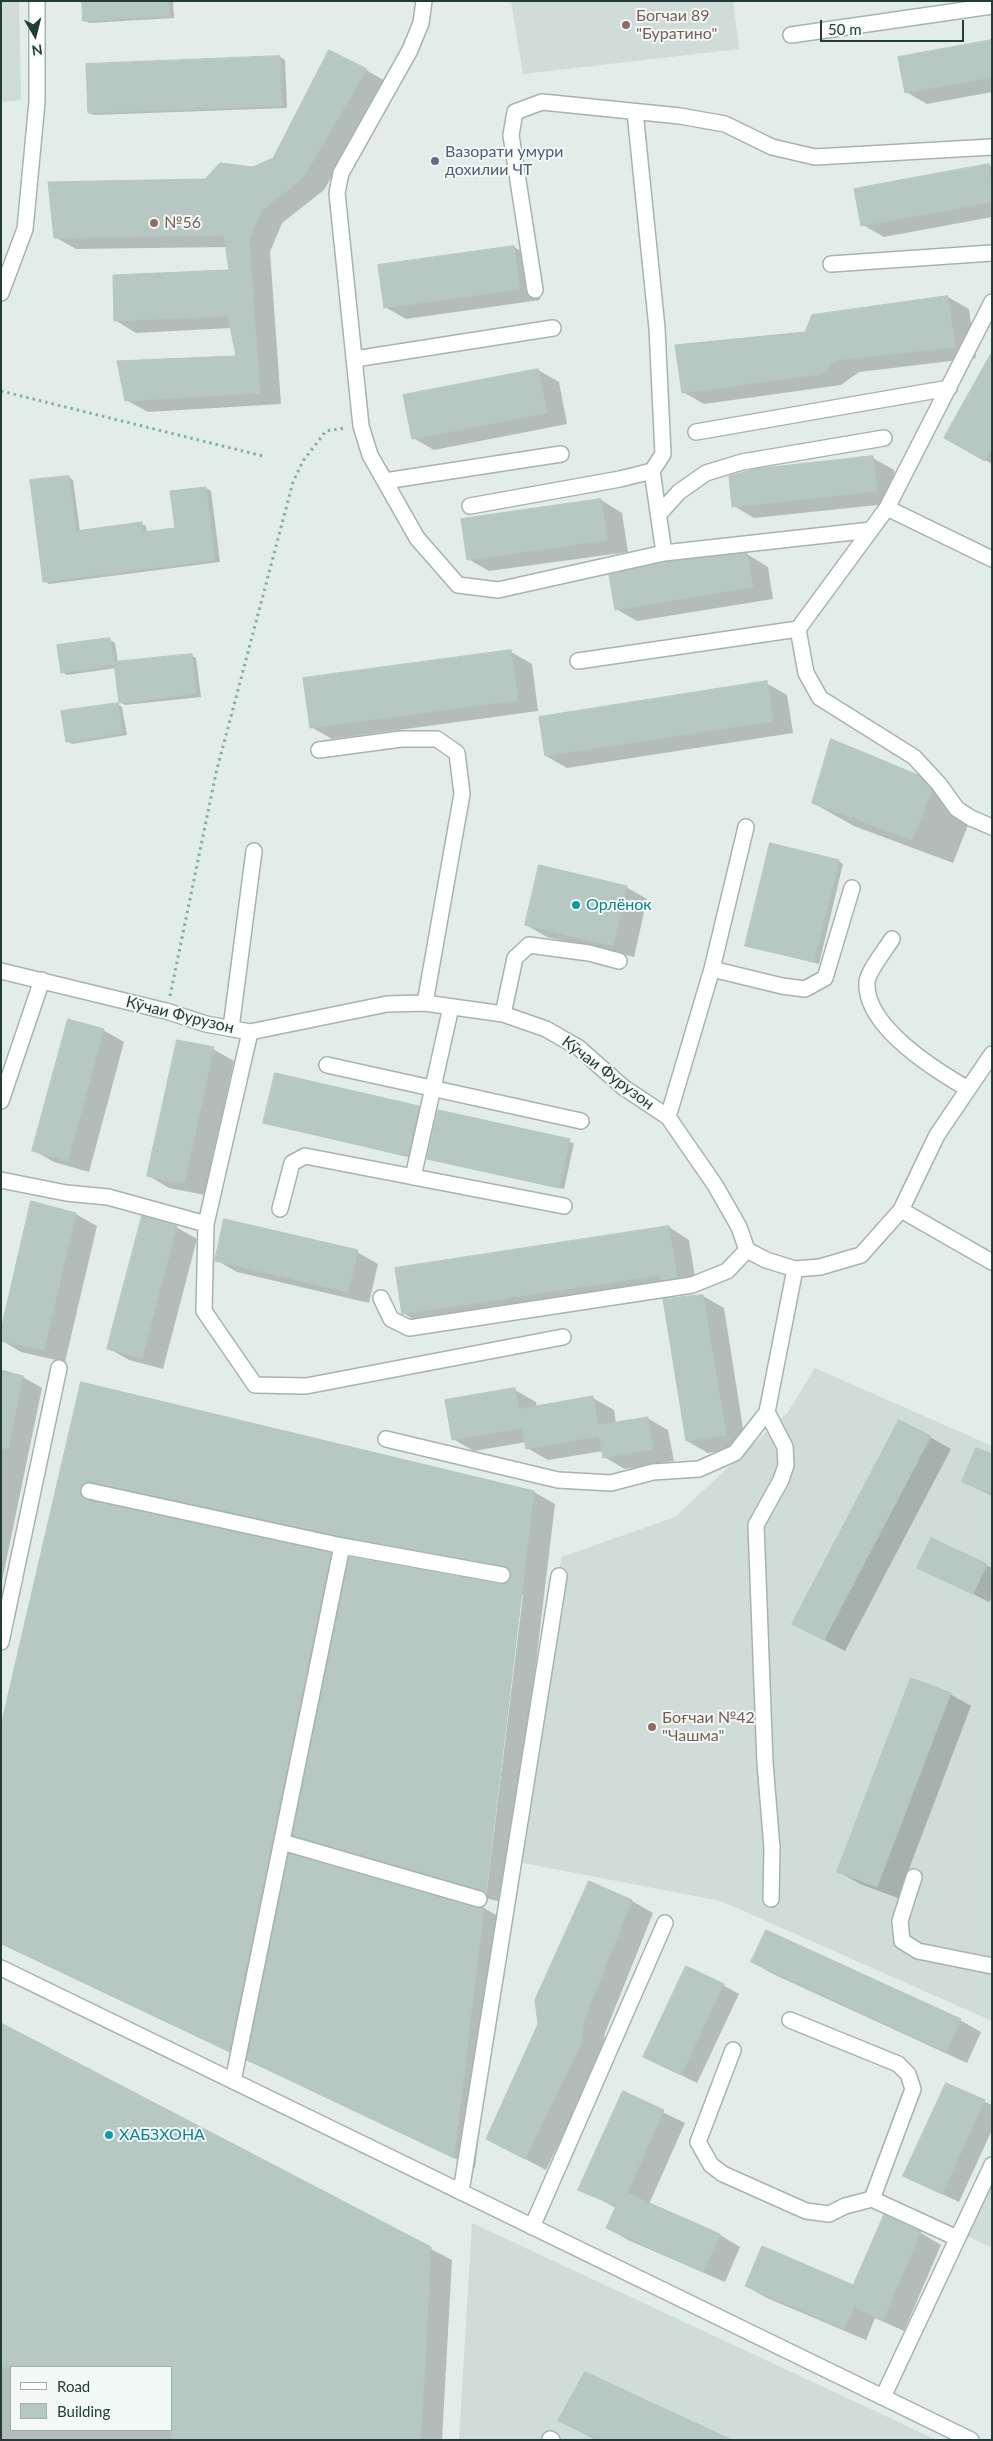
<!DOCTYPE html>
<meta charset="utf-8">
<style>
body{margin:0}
#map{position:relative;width:993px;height:2441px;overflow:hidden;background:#e2ece8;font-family:Lato,sans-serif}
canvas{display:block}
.frame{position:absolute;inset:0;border:2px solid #223d37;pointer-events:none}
.legend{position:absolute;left:10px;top:2366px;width:162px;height:65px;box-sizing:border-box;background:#f3f9f6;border:1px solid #9faeaa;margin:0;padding:6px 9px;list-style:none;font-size:15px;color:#223d37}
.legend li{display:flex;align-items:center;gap:10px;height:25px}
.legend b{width:25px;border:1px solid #9faeaa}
.north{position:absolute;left:10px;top:10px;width:50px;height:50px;-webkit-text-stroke:4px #f3f9f6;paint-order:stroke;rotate:172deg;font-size:14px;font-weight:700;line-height:20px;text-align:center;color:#223d37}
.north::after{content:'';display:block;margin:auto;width:18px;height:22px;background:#223d37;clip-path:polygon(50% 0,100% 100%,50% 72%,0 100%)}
.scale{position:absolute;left:820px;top:20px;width:144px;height:22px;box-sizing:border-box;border:2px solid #223d37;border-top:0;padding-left:6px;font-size:15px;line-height:18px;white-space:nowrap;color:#223d37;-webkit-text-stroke:4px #f3f9f6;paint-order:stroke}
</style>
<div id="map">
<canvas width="993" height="2441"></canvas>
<div class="frame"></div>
<ul class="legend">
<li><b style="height:6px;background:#fff"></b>Road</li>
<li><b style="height:14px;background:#b7c7c1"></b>Building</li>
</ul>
<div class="north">N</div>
<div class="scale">50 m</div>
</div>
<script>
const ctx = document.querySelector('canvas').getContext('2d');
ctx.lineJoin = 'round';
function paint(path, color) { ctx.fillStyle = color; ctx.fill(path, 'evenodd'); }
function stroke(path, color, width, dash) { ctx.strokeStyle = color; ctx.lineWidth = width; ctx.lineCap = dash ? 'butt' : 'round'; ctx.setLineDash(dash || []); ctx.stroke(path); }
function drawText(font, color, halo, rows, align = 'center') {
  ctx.font = font + ' Lato,sans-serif'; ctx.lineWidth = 4; ctx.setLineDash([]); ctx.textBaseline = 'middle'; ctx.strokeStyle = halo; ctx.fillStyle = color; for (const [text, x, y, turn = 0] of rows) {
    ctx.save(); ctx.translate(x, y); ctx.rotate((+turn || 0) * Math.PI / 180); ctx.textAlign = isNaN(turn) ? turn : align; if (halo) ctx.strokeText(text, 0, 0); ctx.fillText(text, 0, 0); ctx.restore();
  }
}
paint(new Path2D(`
 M1,1H19L21,100L1,102Z
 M511,1H733L739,49L523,74Z
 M815,1368L992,1446V2021L721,1901L513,1861L541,1654L562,1557L675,1517L788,1412Z
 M992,2178V2248L965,2235Z
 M472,2223L937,2440H459Z`), '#d0dcd7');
paint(new Path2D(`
 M83,1H173L174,18L89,23L84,20Z
 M992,41V92L927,104L906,92Z
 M280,57L285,60L287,108L94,115L89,113Z
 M366,70L387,82L324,190L282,223L270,252L281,404L148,412L126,400L237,357L231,328L136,333L115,320L231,271L227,247L76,249L55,237L205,180L253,168L274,159Z
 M989,165L992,167V217L884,237L863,225L856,190Z
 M514,247L535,259L540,300L406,319L385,307Z
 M948,297L969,309L976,358L859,372L841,385L704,404L683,392L806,334Z
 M992,355V464L945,438Z
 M538,370L559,382L567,424L434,450L413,438Z
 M873,458L894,470L897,503L754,518L734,506Z
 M69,477L73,480L80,531L141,524L146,526L147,533L176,529L206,488L211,491L220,562L49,584L44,581Z
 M601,500L622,513L628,552L489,571L468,559Z
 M747,554L768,567L773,599L637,621L616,609Z
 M110,640L115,643L118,663L192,656L196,658L201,697L125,705L120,702L116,668L67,675L62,672Z
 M511,652L532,664L538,711L332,739L311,727Z
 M766,683L787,695L793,733L567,768L546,756Z
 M118,704L122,707L127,735L72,744L67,741Z
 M918,776L960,801L972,815L953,863L854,826L813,803Z
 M838,861L843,864L819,964L746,945Z
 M626,887L647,899L634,957L547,937L526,925Z
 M103,1030L124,1042L89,1172L54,1162L33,1150Z
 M213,1049L234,1061L205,1195L169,1188L149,1176Z
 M275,1075L423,1110L413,1156L408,1157L264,1123Z
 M438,1112L574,1143L564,1189L428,1158Z
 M76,1214L97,1226L65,1362L21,1352L1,1340Z
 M176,1227L197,1239L163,1369L129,1360L108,1348Z
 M669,1227L689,1240L697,1289L424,1326L403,1313Z
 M357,1252L378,1264L369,1303L237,1272L216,1260Z
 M703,1296L724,1308L746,1447L708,1453L687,1441L665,1300Z
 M1,1371L23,1377L42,1388L1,1586Z
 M82,1383L534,1492L555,1504L507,1904L486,1898L523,1595H520L484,1897L315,1847L296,1836L292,1856L476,1909L484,1908L505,1920L475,2168L251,2060L250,2062L1,1944V1731ZM108,1493L366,1548L513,1576L510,1582L500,1586L349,1565L331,1554L101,1505L100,1502Z
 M515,1390L536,1402L537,1407L593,1398L614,1410L616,1423L647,1418L668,1430L674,1461L625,1469L604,1457L603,1451L548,1460L527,1448L526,1442L474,1451L453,1439Z
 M930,1437L951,1449L845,1651L794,1624Z
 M992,1455V1496L963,1481Z
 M932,1540L992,1568V1597L989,1602L919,1567Z
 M950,1694L971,1706L898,1898L860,1884L839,1872Z
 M590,1883L632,1901L653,1913L605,2033L602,2054L546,2170L488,2139L540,2024Z
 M752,1962L960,2020L981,2032L967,2063L773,1974Z
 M723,1985L739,1994L697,2083L645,2057Z
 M1,2025L452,2260L442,2440H1ZM11,2367H171V2430H11Z
 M946,2084L992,2105V2130L959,2202L904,2176Z
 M623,2093L685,2123L649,2204L720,2235L740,2247L725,2282L628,2240L608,2228L616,2208L580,2189Z
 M921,2233L941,2245L904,2331L875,2318L866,2340L767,2298L746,2286L854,2287Z
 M560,2421L729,2440H596Z`), '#0003');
const building = new Path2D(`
 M82,1H169L170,16L83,21Z
 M992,40V77L905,93L898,57Z
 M329,50L367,69L303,178L261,211L249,240L260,393L125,401L117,361L236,356L228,316L114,321L113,275L229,270L224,235L54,238L48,182L205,179L220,163L253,167L273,158Z
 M280,56L282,106L88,113L86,64Z
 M989,164L992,202L861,226L854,189Z
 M514,246L520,289L384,308L378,265Z
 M948,296L955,347L837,360L820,374L682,393L675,345L805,332L812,315Z
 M992,352V448L985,461L944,438Z
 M538,369L547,413L412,439L403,395Z
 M873,456L877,491L732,507L729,476L755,469Z
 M69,476L76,531L142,522L143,532L175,528L170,491L206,487L215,560L43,582L30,480Z
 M601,499L607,540L467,560L461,519Z
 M747,553L753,587L615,610L609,575L666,562Z
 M110,638L115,665L61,673L57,645Z
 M511,650L518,700L310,728L303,678Z
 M192,654L196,694L119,703L114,662Z
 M767,681L773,721L545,756L539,717Z
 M118,703L122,733L66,742L61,711Z
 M831,739L918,775L932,790L912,840L812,803Z
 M770,843L839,860L814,962L745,946Z
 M539,865L627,886L613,946L525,925Z
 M68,1019L104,1029L68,1161L32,1151Z
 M177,1040L214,1047L184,1184L147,1176Z
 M275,1073L419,1106L408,1155L404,1154L403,1155L263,1123Z
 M438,1110L570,1139L559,1188L427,1159Z
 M31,1201L76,1213L44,1350L1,1341V1330Z
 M142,1216L177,1226L142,1358L107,1349Z
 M224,1219L358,1250L348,1292L215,1261Z
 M669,1226L677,1278L661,1280L660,1275L402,1314L395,1268Z
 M703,1295L726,1435L686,1441L663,1299Z
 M1,1370L23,1376L8,1449L1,1448Z
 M81,1382L534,1491L486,1893L293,1835L349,1557L500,1584L509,1581L511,1576L508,1568L344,1537L91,1482L82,1485L80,1494L87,1500L331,1553L229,2051L1,1943V1726Z
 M515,1388L519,1409L593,1396L598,1425L648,1417L653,1449L603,1458L599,1436L526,1449L522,1428L452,1440L445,1400Z
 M899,1420L931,1436L824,1640L792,1624Z
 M976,1448L992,1454V1494L962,1482Z
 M931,1538L987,1564L973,1594L917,1568Z
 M911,1678L951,1693L877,1887L837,1872Z
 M289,1854L476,1908L484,1907L454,2158L247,2060Z
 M589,1881L632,1900L584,2020L582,2042L525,2159L486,2139L538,2024L535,2000Z
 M766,1930L961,2019L946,2052L751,1962Z
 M686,1966L724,1984L681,2075L643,2057Z
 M1,2023L431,2247L421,2440H171V2367H1Z
 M946,2083L985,2100L942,2194L903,2176Z
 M623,2091L664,2110L627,2193L720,2234L703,2272L606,2228L616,2206L578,2190Z
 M884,2215L921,2232L883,2320L854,2307L844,2329L745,2286L762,2246L853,2285Z
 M585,2372L732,2440H599L558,2421Z`);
paint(building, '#b7c7c1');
stroke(building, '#b4c6bf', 1);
const minor = new Path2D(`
 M424,1L421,23L410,50L341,173L337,193L361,426L370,455L417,538L458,585L498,590L664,553L871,530
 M791,35L992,6
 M831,264L992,253
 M535,290L511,135L515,112L542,102L680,116L725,124L772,147L815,157L992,147
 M1,293L25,229L37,102V1
 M992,302L887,508L798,629L806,673L820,698L914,757L939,784L957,809L971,818L992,827
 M355,359L553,328
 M696,432L949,388
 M652,471L664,553
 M385,481L561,454
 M470,506L620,479L652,471L663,454L657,328L635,112
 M887,508L992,559
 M659,514L679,492L706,473L742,462L884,438
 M578,661L798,629
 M319,750L401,739H437L457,753L462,794L425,1003
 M892,939C886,949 868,971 867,982C864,1026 935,1070 968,1089
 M712,969L782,986L805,989L825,978L852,888
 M1,971L166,1011L206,1024L250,1032L387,1004L425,1003L503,1014L546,1029L579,1048L623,1087L668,1117L715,1185L739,1227L747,1250L766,1260L795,1269L820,1267L861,1255L901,1210L992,1262
 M503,1014L515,958L529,945L589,953L619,961
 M231,1028L254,851
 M250,1032L206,1224L204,1311L255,1385L306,1386L563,1337
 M327,1065L581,1121
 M1,1101L42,980
 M668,1117L712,969L746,827
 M413,1177L451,1007
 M1,1180L66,1193L108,1197L206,1224
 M280,1209L292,1163L305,1156L564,1206
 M901,1210L937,1135L992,1054
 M381,1298L391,1319L409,1328L692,1285L727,1271L747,1250
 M767,1412L785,1447L786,1465L781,1480L756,1525L765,1763L772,1848L771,1899
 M386,1439L558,1480L611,1483L653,1472L699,1469L735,1453L767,1412L795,1269
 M89,1491L342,1546L502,1575
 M1,1642L59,1368
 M282,1842L479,1899
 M914,1877L900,1921L902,1941L918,1951L992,1966
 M1,1968L971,2440
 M790,2020L898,2064L908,2074L913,2089L872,2199
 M733,2050L698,2142L711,2165L723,2174L806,2211L829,2214L845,2206L872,2199L957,2238
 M233,2081L342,1546
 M461,2192L559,1576
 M532,2227L665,1923
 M883,2397L992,2165
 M550,2439L552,2440`);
stroke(minor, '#a5b4af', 18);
stroke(new Path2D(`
 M1,391L263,456
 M170,996L216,773L293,482L303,461L326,431L345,428`), '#82b0a3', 3, [2.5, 4]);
stroke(minor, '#fff', 15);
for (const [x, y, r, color] of [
 [626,25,5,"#8d6e63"],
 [435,161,5,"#5c6f8a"],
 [154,223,5,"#8d6e63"],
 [576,905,5,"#0f9aa8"],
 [652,1727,5,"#8d6e63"],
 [109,2135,5,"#0f9aa8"]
]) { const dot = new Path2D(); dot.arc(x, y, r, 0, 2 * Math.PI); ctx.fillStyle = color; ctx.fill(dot); stroke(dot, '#f3f9f6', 2); }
drawText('16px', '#785e54', '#f3f9f6', [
 ["Богчаи 89",636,16],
 ["\"Буратино\"",636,34],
 ["№56",164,223],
 ["Боғчаи №42",662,1718],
 ["\"Чашма\"",662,1736]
], 'left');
drawText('16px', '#4e5e75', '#f3f9f6', [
 ["Вазорати умури",445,152],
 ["дохилии ЧТ",445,170]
], 'left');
drawText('16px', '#0d838f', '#f3f9f6', [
 ["Орлёнок",586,905],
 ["ХАБЗХОНА",119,2135]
], 'left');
drawText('16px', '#223d37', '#f3f9f6', [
 ["Кӯчаи Фурузон",180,1015,14],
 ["Кӯчаи Фурузон",608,1073,37]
]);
</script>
